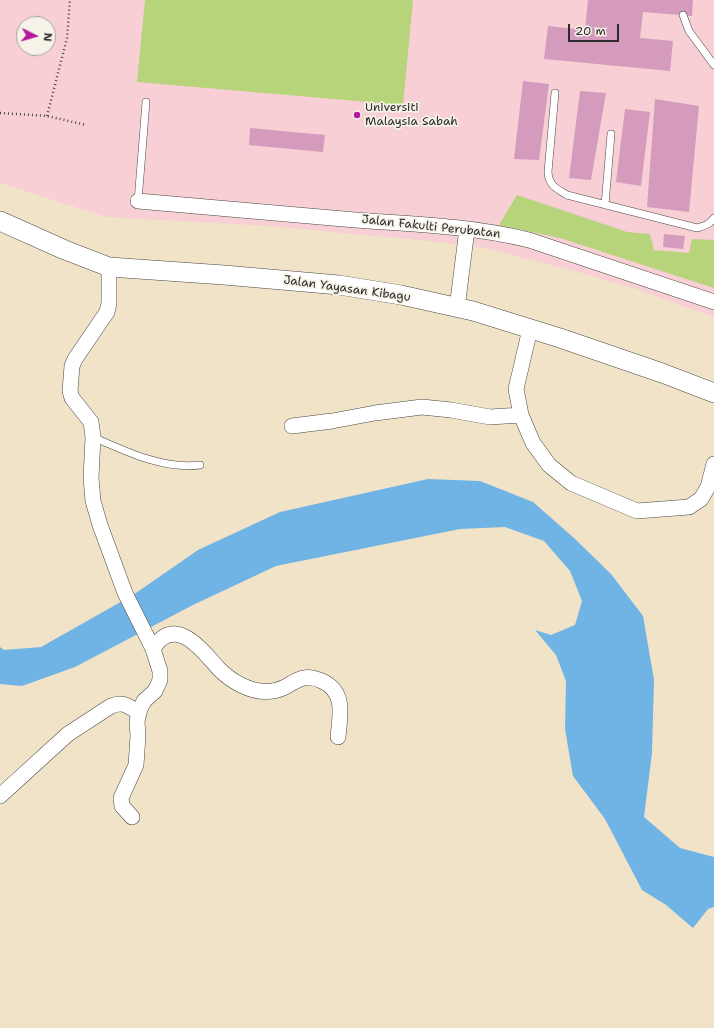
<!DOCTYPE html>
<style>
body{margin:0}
#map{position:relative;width:714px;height:1028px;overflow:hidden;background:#f1e3c7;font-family:"Shantell Sans",sans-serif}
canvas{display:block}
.north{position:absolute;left:16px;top:16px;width:40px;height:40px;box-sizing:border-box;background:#f7f3e8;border:1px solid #a5a39c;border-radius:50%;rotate:95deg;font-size:11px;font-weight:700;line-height:16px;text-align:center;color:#2b2b2b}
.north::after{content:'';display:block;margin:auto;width:14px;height:18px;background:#b5179e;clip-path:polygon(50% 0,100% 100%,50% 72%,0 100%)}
.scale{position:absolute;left:568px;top:24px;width:51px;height:18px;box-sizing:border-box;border:2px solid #2b2b2b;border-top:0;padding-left:5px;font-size:12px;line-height:14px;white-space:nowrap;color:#2b2b2b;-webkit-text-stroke:3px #f7f3e8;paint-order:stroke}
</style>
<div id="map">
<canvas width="714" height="1028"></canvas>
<div class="north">N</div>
<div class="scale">20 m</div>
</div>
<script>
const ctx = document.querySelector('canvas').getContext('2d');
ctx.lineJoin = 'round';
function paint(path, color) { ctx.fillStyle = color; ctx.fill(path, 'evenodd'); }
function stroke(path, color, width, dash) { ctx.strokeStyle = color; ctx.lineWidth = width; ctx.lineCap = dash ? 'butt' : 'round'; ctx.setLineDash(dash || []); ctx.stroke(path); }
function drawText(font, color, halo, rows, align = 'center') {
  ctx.font = font + ' "Shantell Sans",sans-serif'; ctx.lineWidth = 3.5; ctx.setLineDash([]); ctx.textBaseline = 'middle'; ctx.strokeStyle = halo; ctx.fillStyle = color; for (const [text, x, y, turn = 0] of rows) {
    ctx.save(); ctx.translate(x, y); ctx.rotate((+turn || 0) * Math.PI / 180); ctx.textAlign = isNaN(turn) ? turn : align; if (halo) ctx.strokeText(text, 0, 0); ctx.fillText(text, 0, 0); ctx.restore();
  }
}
paint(new Path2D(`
 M0,0H714V317L636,289L585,274L486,248L429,241L269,226L106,217L0,183ZM24,24H48V48H24Z`), '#f7cfd4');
paint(new Path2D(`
 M145,0H413L403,105L137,82Z
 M517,195L627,232L650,234L654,250L689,253L692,239L714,240V288L560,238L499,225Z`), '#b7d47b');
paint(new Path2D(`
 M428,479L480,481L533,502L574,538L611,574L643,616L654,680L652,753L644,817L680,848L714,857V907L708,909L693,928L666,905L642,890L605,819L573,776L565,729L566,681L556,655L535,630L551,635L575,625L582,601L570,571L544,541L505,527L460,529L276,566L193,605L75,667L22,686L0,684V647L4,650L41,647L133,595L198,550L280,512Z`), '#70b4e6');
paint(new Path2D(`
 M588,0H693L692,16L643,12L640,38L673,41L670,71L544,59L548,26L585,30Z
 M523,81L549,84L539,160L514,159Z
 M580,91L606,93L591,180L569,178Z
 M655,99L699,106L689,212L647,207Z
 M625,109L650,112L641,186L616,182Z
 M250,128L325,135L323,152L249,145Z
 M664,234L685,236L683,249L663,247Z`), '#d49bbd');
const service = new Path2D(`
 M683,15L689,31L714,65
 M555,93L548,172C549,186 556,188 567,195L697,228C704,226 709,225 714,218
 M138,201L146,102
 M605,205L611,134
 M93,437C125,451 164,470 200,465`);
const minor = new Path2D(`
 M138,201C210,207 282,214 355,220C413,224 472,226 529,240L714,302
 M109,267V303L107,312L75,359L72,366L70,391L72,398L91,422L93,437L91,478L93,501L100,525L125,593L153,649L160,671V680L155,691L144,701L140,709L137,721L138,736L136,765L121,798L122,806L132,817
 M457,308L467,229
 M530,329L516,389L521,415L533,443L549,465L571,483L637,511L689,507L701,499L708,487L714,464
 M292,426L332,421L375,413L422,407L451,410L490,417L521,415
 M153,649C155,646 158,641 161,639C182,621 207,656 219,669C225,675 233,681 241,685C255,692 271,694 285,687C291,684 297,679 304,678C310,676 317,679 322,681C346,692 340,715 338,737
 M0,796L68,734L111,706C124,701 128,706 139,713`);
const tertiary = new Path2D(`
 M0,221L65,250L109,267L224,275L339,285L401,295L473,311L560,338L662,373L714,393`);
stroke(service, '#494742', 8);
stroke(minor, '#494742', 16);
stroke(tertiary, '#494742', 20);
stroke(new Path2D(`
 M0,113L47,116L86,125
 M47,116L67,38L70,0`), '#494742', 2.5, [1, 3]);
stroke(service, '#fff', 7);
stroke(minor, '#fff', 15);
stroke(tertiary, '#fff', 19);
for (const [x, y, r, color] of [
 [357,115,4,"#b5179e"]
]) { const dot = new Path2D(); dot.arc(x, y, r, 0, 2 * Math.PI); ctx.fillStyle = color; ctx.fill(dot); stroke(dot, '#f7f3e8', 1.5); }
drawText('12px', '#2b2b2b', '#f7f3e8', [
 ["Universiti",365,108],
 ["Malaysia Sabah",365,122]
], 'left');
drawText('12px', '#2b2b2b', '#f7f3e8', [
 ["Jalan Fakulti Perubatan",431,227,6],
 ["Jalan Yayasan Kibagu",347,289,8]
]);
</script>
